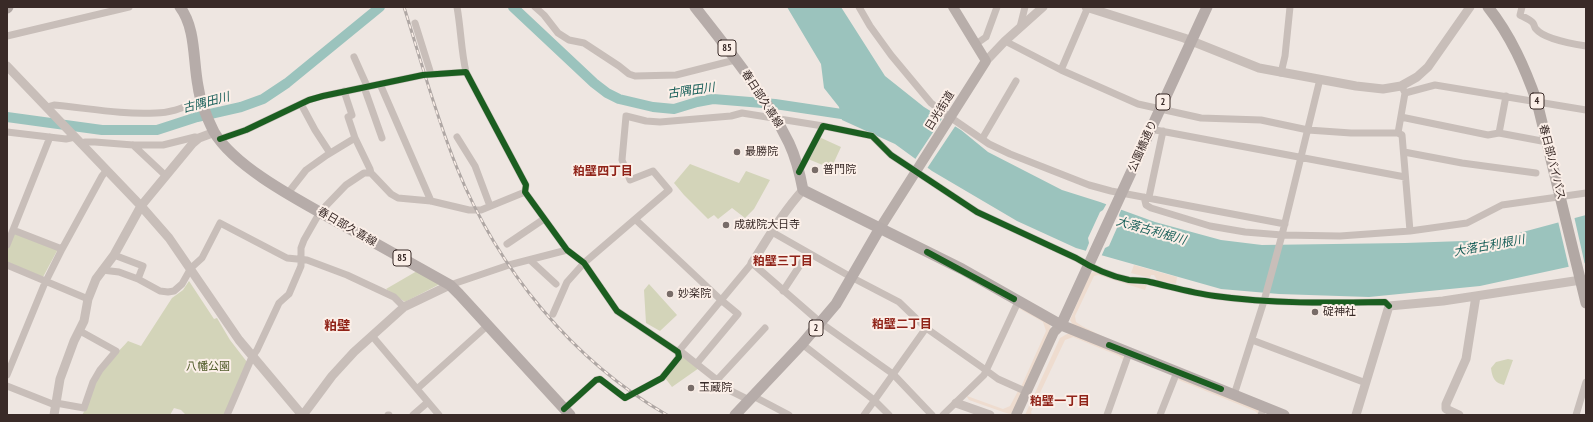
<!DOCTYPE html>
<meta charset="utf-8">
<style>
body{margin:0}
#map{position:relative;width:1593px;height:422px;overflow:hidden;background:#eee6e1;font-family:"PT Sans Narrow",sans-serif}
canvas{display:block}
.frame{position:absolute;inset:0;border:8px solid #392a27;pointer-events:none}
</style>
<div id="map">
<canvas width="1593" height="422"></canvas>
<div class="frame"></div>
</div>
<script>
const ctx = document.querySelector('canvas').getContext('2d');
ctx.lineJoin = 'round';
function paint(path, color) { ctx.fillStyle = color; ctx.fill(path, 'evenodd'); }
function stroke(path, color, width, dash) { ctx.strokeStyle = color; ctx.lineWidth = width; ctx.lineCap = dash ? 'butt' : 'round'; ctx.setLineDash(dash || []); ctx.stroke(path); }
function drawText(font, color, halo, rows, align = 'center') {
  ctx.font = font + ' "PT Sans Narrow","Noto Sans JP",sans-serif'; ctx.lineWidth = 4; ctx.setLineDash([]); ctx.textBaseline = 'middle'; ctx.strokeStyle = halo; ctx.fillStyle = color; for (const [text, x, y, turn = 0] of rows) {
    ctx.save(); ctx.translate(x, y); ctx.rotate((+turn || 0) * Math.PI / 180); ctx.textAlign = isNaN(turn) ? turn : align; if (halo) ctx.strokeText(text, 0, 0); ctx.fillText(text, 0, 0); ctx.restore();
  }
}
paint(new Path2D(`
 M819,137L841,147L829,173L824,170L825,166L808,159Z
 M690,164L739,183L746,171L770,180L754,209L745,218L732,208L718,219L714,215L708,219L684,195L674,183Z
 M13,232L58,249L43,277L7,262V247Z
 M417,271L438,283V285L405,302L386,289Z
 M189,281L214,319L217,318L230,340L247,362L225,415H186L181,410L174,408L170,415H82C91,403 92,387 100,375C107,363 118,352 128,341L141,346L172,298L183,290Z
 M649,284L677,315L660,331L646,323L644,290Z
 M683,357L699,368L672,387L665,378Z
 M1508,359L1513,360L1504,385C1495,383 1492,378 1491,368L1496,362Z`), '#d3d4b9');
paint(new Path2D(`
 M1134,265L1177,277L1176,284L1157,280L1154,275H1151L1150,278L1131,273Z
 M1095,272L1124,282L1133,284L1147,285L1145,290L1098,275L1094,276L1075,316L1076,322L1082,326L1106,338L1073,325L1070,320L1090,273Z
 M1018,308H1020L1050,324L1051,331L1028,387H1021L1046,331L1043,322Z
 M1067,334H1071L1120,354L1124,357L1123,360L1119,356L1073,337L1065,340L1031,412L1032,415H1025L1060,338Z
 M1177,377L1256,408L1259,411L1258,414L1255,411L1176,379Z
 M1018,391L1021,393L1015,411L1010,414L1003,412L969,400L967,397V396L1003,409L1010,406Z`), '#eedccf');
paint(new Path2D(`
 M787,7H841L885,76L924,107L961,130L988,152L1062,190L1100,202L1155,222L1221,240L1262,245L1405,243L1493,240L1586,215V263L1480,286L1369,297L1279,294L1221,289L1076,248L1017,221L932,171L895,144L842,120L839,107L824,88L821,64Z`), '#9bc3bd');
paint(new Path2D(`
 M943,117L956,125L926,170L914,161Z
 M1107,203L1122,208L1119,215L1120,221L1109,246L1105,248L1101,257L1085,253L1089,243L1088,238L1100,212L1103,210Z
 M1574,216L1585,265L1569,268L1558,221Z`), '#eee6e1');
stroke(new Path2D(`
 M513,7L594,83L607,93L619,99L653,107L674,109L697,102L713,99L775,104L855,116
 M7,117L102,130H157L197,117L241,107L263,99L287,83L380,7`), '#9bc3bd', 10);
stroke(new Path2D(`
 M457,7C461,29 461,50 466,72
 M535,7L544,15L558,33L569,40L584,43L619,66L629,74L635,76L676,75L735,60
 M859,7L870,26L891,55L931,103L947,115L989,144L1010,154L1089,185L1111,191L1285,224
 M1522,7L1520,15C1524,17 1531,20 1533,23C1535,26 1534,27 1536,29C1544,39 1573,44 1586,46
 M415,23L431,74
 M1020,27L1025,7
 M7,36L129,7
 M1005,41L1061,70L1138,104L1201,118L1261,120L1308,130L1351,133H1398L1402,135L1410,231
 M976,44L986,37L997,7
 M354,57L367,86
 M1061,70L1088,7
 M1281,73L1285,56L1290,7
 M380,84L431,201
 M364,87L382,138
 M344,91L352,115L348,117L355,138L370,169L371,173L391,194L398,198L431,201L469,210H481L525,192
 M1405,93L1435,85L1586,110
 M301,104L315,130L330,153
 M47,107L54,105C87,108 122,115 156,113C172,113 187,106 201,101
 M1401,117L1488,135L1499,133L1547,142
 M1150,129L1405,177
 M7,132L66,139L75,137
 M1398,133L1405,93L1403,89
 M1499,133L1506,96
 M457,137L475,166L490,206
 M220,139L246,130L309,100L323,96L423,75L466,72L526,185L525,192L567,250L584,263L617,311L678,352L679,357L662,378L625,398L600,379L596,380L564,409
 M982,139L1016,81
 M81,144L85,142H95L133,145H163L195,137L199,138
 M133,145L166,176
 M1404,152L1462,163L1536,173
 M799,172L823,126L872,136L891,155L977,212L1076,258C1092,268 1110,276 1129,280C1136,281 1143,280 1150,282C1172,287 1193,293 1215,296C1272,304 1329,303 1385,302L1389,306
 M288,193L306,170L327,155L355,138
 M1144,197L1146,205L1151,208L1210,226L1245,232L1282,235L1340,236L1410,231L1467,223L1502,205L1586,193
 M1149,197L1163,131
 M636,220L721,300L738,314L697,363
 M13,230L62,249
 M772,232L851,277L899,302L926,328L983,368L998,379L1027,392
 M507,244L544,219
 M7,245L50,137
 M114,255L143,266L138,279
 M530,260L556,284
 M7,265L88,299
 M102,270L119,272L138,279L160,291L168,292L174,291L182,284L191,268L202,258L220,223L287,258L307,260L347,275L394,297L404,307
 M450,285L509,265L567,250
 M783,291L808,253
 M553,314L567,282L584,263L669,190L653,171L630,180L622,160L626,116L646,121L660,122L731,116L742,113L823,126
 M373,337L439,415
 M1252,340L1366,383
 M802,344L874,400L889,415
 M679,350L731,391L749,400
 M678,352L752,263L821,323L893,374L932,415
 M7,375L44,285L62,249L102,176L107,170
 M717,380L765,328
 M7,386L55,405
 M417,389L488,325
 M1234,395L1264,301L1282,235L1320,79
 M753,396L789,415
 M56,403L84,408L93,382L100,370L116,351L80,331
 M227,415L252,357L257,350L279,303L289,294L301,266V248L304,240L320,212L346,185L364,173H371
 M388,415H389
 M413,415L428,402
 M864,415L926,328
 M943,415L984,375L1018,302
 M1107,415L1129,353
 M1160,415L1177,372
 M1261,415L1264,407
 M1576,415L1586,382`), '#c8beb9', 7);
stroke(new Path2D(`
 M1086,7L1184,38L1259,68L1356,86L1383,89L1401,86L1417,77L1428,67L1470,7
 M986,61L1005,41L1043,7
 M7,66L141,206L169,238L239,340L302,415
 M752,263C768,238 783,212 803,190
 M956,403L990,415
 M54,415L60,379L74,341L84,321L88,299L96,279L114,255L141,206L193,143L199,138L215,132
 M303,415L332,376L354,352L404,307L450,285
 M1356,415L1389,306L1443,301L1581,280
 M1459,415L1446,409V404L1466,359L1476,296`), '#c8beb9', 9);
stroke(new Path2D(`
 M880,228L986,61L953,7
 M1016,415L1054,332L1061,325`), '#b8aeaa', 10);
stroke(new Path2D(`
 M180,7C196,28 193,61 198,86C200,102 207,118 214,132C236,169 304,203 341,224C377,244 414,265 450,285L459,294L570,415
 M695,7C728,49 766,96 789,143C796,158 800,174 803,190L962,269L1061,325L1284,415
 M1061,325L1207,7
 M735,415L802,344L836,304L880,228`), '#b6aca9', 11);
stroke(new Path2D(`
 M1488,7C1511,36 1525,68 1537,102L1586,303
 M7,8L8,7`), '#b2a8a4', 11);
const rail = new Path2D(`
 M404,7C421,61 436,116 457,168C498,269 572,360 667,415`);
stroke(rail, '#afa7a4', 3);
stroke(rail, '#fbefe8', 1.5, [4.5]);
stroke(new Path2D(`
 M220,139L246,130L309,100L323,96L423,75L466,72L526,185L525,192L567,250L584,263L617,311L678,352L679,357L662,378L625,398L600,379L596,380L564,409
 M799,172L823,126L872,136L891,155L977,212L1076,258C1092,268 1110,276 1129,280C1136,281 1143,280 1150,282C1172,287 1193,293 1215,296C1272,304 1329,303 1385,302L1389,306
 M927,252L1014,299
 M1109,345L1221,389`), '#1b5e20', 6);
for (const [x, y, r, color] of [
 [737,152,4,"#786c68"],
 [815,170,4,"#786c68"],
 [726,225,4,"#786c68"],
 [670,294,4,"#786c68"],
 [1315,312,4,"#786c68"],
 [691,388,4,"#786c68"]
]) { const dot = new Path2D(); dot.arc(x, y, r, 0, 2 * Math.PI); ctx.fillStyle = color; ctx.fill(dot); stroke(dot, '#fbefe8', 1.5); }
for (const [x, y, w] of [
 [727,48,18],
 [1537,101,14],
 [1163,102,14],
 [402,258,18],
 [816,328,14]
]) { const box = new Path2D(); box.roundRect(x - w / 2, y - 8, w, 16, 3); ctx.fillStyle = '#fbefe8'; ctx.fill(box); stroke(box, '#392a27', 1); }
drawText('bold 10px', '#392a27', null, [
 ["85",727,48],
 ["4",1537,101],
 ["2",1163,102],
 ["85",402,258],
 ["2",816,328]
]);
drawText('11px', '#392a27', '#fbefe8', [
 ["春日部久喜線",762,99,57],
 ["日光街道",940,111,-58],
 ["公園橋通り",1143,146,-66],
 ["春日部バイパス",1552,162,76],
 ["春日部久喜線",347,227,30]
]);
drawText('11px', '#392a27', '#fbefe8', [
 ["最勝院",745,152],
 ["普門院",823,170],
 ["成就院大日寺",734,225],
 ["妙楽院",678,294],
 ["碇神社",1323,312],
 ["玉蔵院",699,388]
], 'left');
drawText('11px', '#4f5a28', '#fbefe8', [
 ["八幡公園",208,367]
]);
drawText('italic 12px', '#185f59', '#fbefe8', [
 ["古隅田川",691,91,-8],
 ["古隅田川",206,103,-15],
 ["大落古利根川",1151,231,16],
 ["大落古利根川",1489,246,-10]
]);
drawText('bold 12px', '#902318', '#fbefe8', [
 ["粕壁四丁目",603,172],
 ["粕壁三丁目",783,262],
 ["粕壁二丁目",902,325],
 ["粕壁一丁目",1060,402]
]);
drawText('bold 13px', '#902318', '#fbefe8', [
 ["粕壁",337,326]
]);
</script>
